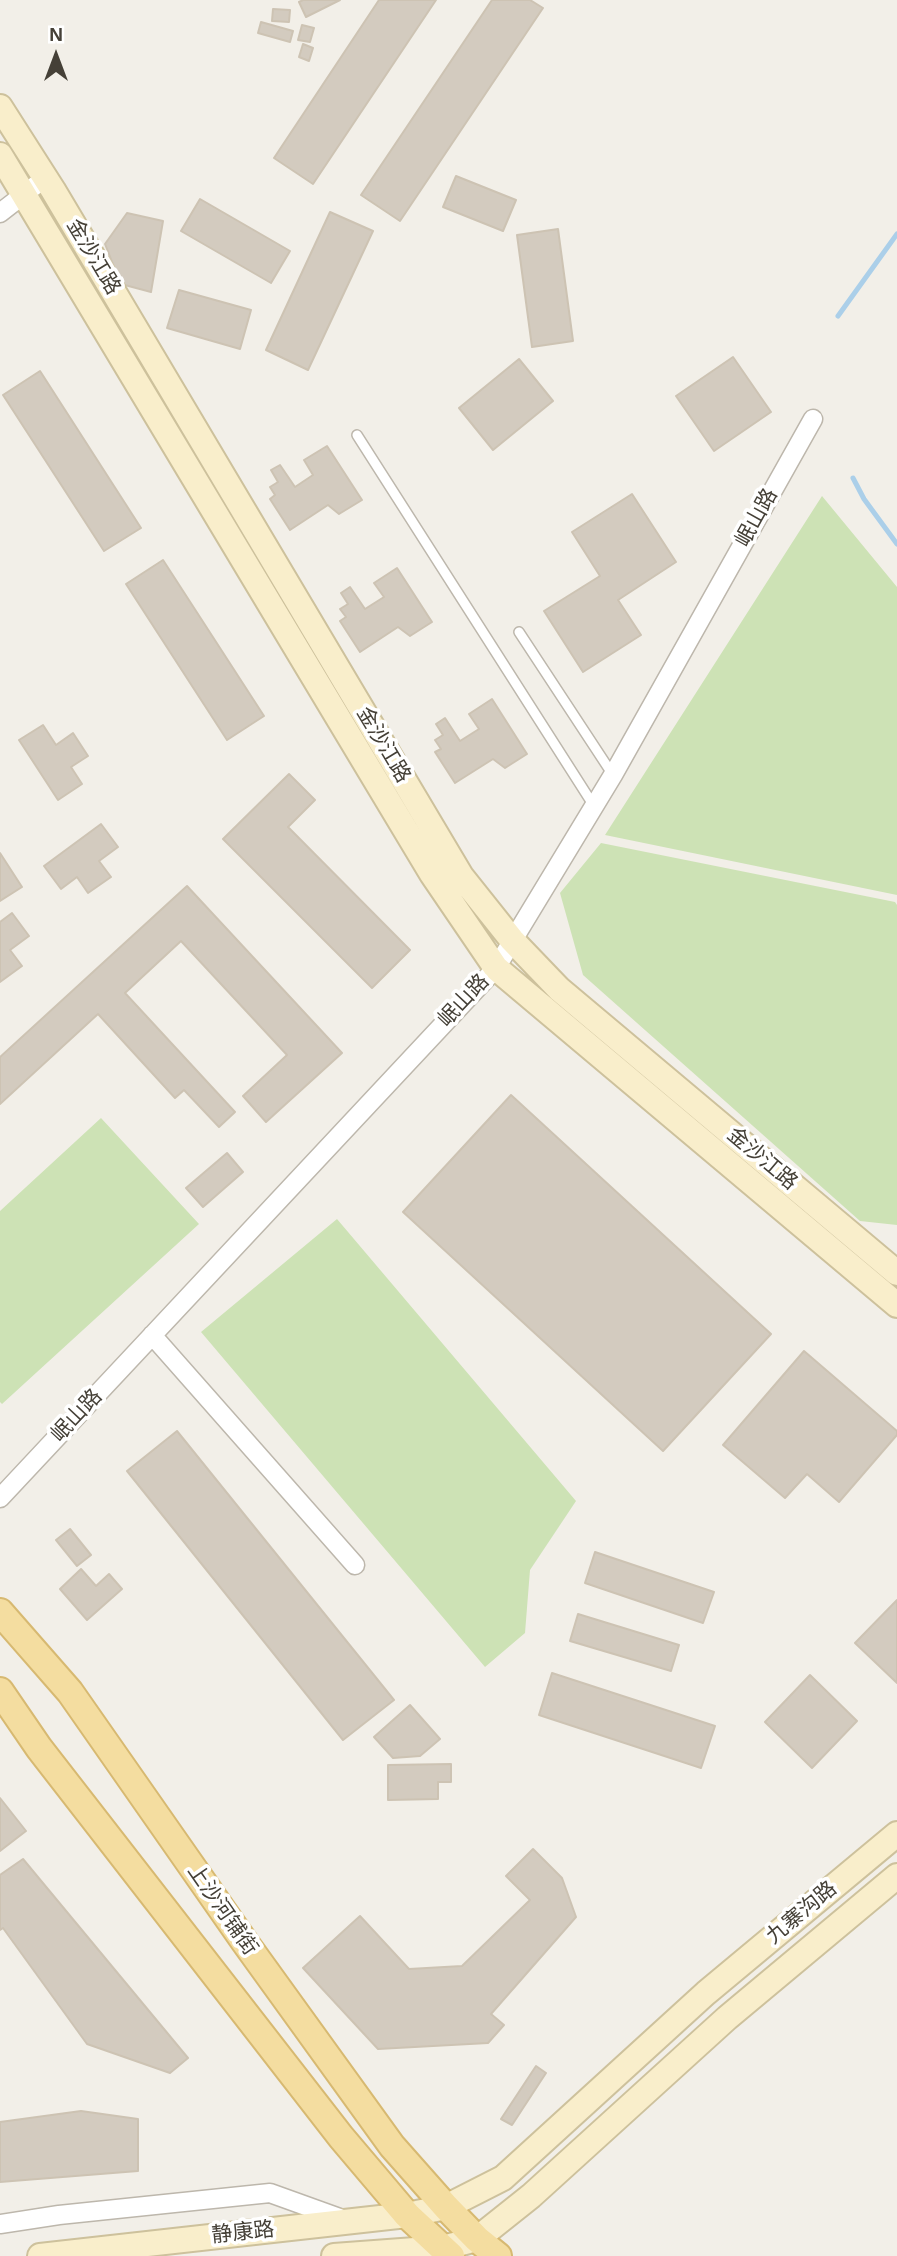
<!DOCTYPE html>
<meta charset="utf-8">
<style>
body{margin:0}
#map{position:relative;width:897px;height:2256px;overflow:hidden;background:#f2efe8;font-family:Helvetica,sans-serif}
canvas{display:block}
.north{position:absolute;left:21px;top:21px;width:70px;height:70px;-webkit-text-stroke:5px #fff;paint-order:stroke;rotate:0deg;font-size:19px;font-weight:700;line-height:28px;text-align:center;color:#454037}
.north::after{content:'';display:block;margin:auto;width:24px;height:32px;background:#454037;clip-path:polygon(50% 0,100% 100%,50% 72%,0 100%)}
</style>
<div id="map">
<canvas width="897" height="2256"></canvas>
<div class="north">N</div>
</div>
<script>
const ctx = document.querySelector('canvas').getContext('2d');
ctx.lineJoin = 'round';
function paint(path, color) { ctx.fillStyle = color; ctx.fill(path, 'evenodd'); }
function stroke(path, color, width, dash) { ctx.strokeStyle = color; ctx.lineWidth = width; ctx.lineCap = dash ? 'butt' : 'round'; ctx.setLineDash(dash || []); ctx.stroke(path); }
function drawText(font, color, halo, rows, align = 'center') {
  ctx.font = font + ' Helvetica,"Noto Sans SC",sans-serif'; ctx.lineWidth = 7; ctx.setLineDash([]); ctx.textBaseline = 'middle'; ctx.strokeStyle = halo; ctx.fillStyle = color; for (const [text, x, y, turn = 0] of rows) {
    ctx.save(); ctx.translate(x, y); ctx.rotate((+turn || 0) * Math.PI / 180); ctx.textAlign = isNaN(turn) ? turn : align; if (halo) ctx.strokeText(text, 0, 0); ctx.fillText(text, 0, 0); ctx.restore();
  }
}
paint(new Path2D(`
 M822,496L897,587V895L605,835Z
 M601,843L895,902L897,905V1225L860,1221L583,975L560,893Z
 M101,1118L199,1224L2,1404L0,1402V1211Z
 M337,1219L576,1501L530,1570L525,1633L485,1667L201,1332Z`), '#cde2b5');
stroke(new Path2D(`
 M838,316L897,234
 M853,478L864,499L897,544`), '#abcfe9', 5);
const building = new Path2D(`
 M303,0H340L306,17L299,2Z
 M379,0H436L313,184L274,158Z
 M492,0H530L543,8L400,221L361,195Z
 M273,9L290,10L289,22L272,21Z
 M261,22L293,31L290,42L258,33Z
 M302,25L314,28L310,42L298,40Z
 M303,44L313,48L309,61L299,57Z
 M456,176L516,200L503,231L443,207Z
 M200,199L290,251L271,283L181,231Z
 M330,212L373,231L308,370L266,350Z
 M127,213L163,221L151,292L121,284L105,244Z
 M558,229L573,341L532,347L517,235Z
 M179,290L251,310L240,349L167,328Z
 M733,357L771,412L714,451L676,396Z
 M519,359L553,401L493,450L459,408Z
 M40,371L141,528L104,551L3,395Z
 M327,446L362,500L339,514L328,505L290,530L270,499L275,495L270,487L278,482L271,470L280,465L295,487L313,475L304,460Z
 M632,494L676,562L618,600L641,635L583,672L544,611L600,576L572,532Z
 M163,560L264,716L227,740L126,584Z
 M397,568L432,622L410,636L398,627L360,652L340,621L346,617L340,609L348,604L341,593L350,587L365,609L384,597L374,583Z
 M492,699L527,754L505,768L493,759L455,783L435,752L441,749L435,740L443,735L436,724L445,718L460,741L479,729L469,714Z
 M43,725L56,745L73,733L88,756L71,767L82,784L58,800L19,740Z
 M289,774L315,800L288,827L410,950L372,988L223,839Z
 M101,824L118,847L99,861L111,877L88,893L77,877L61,889L44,866Z
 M0,853L22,887L0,901Z
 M187,886L342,1053L266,1122L243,1096L287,1055L181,941L125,993L235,1112L219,1127L184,1090L175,1098L98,1014L0,1104V1057Z
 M12,913L29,936L10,950L22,966L0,982V922Z
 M511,1095L771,1334L663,1451L403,1212Z
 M227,1153L243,1172L203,1207L186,1188Z
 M804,1351L897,1431V1435L839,1502L807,1474L785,1498L723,1445Z
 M177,1431L394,1700L343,1740L127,1471Z
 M70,1529L91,1555L77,1566L56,1540Z
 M595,1552L714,1592L703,1623L585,1583Z
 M81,1569L96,1586L109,1574L122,1589L87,1620L60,1589Z
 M897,1600V1683L855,1643Z
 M578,1614L679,1645L671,1671L570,1641Z
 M552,1673L715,1726L701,1768L539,1715Z
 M810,1675L857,1721L812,1768L765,1722Z
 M410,1705L440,1739L420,1756L393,1758L374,1737Z
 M451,1764V1782H438V1799L388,1800V1765Z
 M0,1798L26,1831L0,1851Z
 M533,1849L562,1878L576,1917L491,2014L504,2025L488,2043L378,2049L303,1968L360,1916L409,1969L462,1966L530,1900L506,1876Z
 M23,1859L188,2058L170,2073L87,2044L3,1928L0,1930V1875Z
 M536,2066L546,2073L512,2125L501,2119Z
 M81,2111L138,2119V2171L0,2182V2122Z`);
paint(building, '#d3cbbf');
stroke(building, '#cdc3b3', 2);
const lane = new Path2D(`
 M357,435L594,806
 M519,632L613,775`);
const street = new Path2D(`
 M0,213L45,178
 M152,1335L355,1565
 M0,1498L496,968L613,775L813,419
 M0,2224L59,2215L270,2193L345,2220`);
const secondary = new Path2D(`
 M0,107L53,190L461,876L512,940L559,989L897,1273
 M0,155L432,874L496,968L897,1305
 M40,2256L407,2215L446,2207L503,2178L706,1993L897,1834
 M334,2256L442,2248L477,2239L531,2196L727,2018L897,1876`);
const primary = new Path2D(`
 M0,1612L70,1692L244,1941L392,2146L446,2207L477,2239L498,2256
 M0,1691L39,1748L341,2137L407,2215L451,2256`);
stroke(lane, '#bdb7ac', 12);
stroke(street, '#bdb7ac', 21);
stroke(secondary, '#cdc19c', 28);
stroke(primary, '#d7b971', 30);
stroke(lane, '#fff', 9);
stroke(street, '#fff', 18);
stroke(secondary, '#f9eecb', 24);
stroke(primary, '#f4dda0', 26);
drawText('21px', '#454037', '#fff', [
 ["金沙江路",93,257,59],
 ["岷山路",757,518,-61],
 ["金沙江路",383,745,59],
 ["岷山路",464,1001,-47],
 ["金沙江路",762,1159,40],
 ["岷山路",77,1416,-47],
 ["上沙河铺街",222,1910,55],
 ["九寨沟路",802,1913,-40],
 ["静康路",243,2233,-6]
]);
</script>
